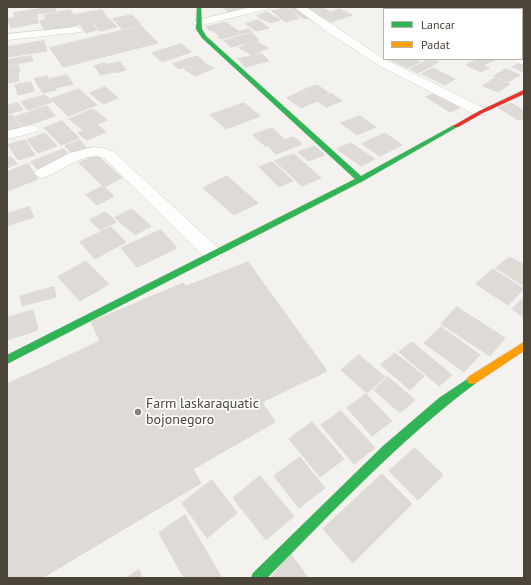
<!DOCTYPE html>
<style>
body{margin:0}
#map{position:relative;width:531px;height:585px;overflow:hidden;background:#f4f2ee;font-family:"PT Sans",sans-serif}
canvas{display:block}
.frame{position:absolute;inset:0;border:8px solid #4b4439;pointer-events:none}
.legend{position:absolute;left:383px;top:8px;width:140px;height:52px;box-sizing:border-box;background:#fff;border:1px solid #b7b4b0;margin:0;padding:5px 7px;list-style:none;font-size:12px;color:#4b4439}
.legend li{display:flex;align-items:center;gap:8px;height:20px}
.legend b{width:20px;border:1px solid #b7b4b0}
</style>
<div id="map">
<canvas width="531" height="585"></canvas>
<div class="frame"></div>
<ul class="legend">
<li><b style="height:5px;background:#30b455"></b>Lancar</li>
<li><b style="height:5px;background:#ff9f0a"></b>Padat</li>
</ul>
</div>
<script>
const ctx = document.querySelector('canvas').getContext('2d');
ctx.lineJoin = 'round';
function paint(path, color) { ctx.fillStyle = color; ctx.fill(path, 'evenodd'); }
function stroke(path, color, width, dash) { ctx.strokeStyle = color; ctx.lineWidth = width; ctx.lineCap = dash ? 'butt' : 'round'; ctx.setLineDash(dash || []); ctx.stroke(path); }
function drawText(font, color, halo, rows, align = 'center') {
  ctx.font = font + ' "PT Sans",sans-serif'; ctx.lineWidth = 3.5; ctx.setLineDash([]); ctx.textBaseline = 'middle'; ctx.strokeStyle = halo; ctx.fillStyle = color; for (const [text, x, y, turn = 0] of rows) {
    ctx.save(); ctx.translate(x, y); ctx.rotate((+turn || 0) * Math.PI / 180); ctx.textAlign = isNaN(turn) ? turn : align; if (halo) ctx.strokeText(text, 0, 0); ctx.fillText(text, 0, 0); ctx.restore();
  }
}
const building = new Path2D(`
 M51,7H54L56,11L15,17L14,13Z
 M223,7H247L249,8L230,13Z
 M296,7L313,17L305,19L288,10Z
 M302,7H321L329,11L318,15Z
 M286,8L293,14L279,17L272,11Z
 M340,9L352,15L331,22L319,16Z
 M70,10L73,14L46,19L44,15Z
 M102,10L108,19L45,31L40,21Z
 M267,12L280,20L270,23L257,16Z
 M293,14L299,18L286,22L280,18Z
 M37,15L38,17L8,22L7,19Z
 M132,15L141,24L122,29L113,19Z
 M37,19L38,23L11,28L9,23Z
 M109,19L117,27L100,31L93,23Z
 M258,20L269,28L256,31L246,24Z
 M226,22L231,26L210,31L206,27Z
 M91,23L97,30L86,33L81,25Z
 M141,26L158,43L63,67L50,48Z
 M233,27L238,31L219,36L214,31Z
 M248,29L252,31L221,39L218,37Z
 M252,33L259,40L231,47L224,41Z
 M44,41L47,51L7,57V47Z
 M255,41L268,48L252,55L239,48Z
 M181,44L191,52L162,62L152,53Z
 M262,54L269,61L245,67L238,59Z
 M31,56L33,61L7,65V60Z
 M197,56L203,61L179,69L173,64Z
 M395,59H414L420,62L407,68L392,61Z
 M430,59L439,62L418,73L410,69Z
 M478,59H497L484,65L475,61Z
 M474,61L489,68L481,72L466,65Z
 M120,62L126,70L115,73L109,64Z
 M203,62L214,68L195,76L184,69Z
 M106,63L114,72L101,75L94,66Z
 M520,63L524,65V72L512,67Z
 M18,65L20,72L7,74V67Z
 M433,68L455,79L445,85L422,74Z
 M506,69L520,75L508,82L494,76Z
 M18,73L19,81L7,83V75Z
 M67,75L73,84L56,88L50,79Z
 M47,76L56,90L43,93L34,79Z
 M495,78L510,84L498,92L483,86Z
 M31,82L34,91L18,95L15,85Z
 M317,85L329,93L315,99L303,90Z
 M105,87L118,98L103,104L90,93Z
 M79,89L97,105L68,116L51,99Z
 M302,91L317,101L301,108L287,98Z
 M439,92L464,106L450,112L426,97Z
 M332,94L342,101L326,107L316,100Z
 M45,95L52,102L28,110L21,102Z
 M18,103L23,110L7,114V106Z
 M244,103L260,116L226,129L210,115Z
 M511,103L524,111V118L518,120L499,108Z
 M47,106L55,116L23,127L15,117Z
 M93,109L107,120L83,130L69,119Z
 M12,115L21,127L7,131V116Z
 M360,116L376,127L357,135L341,123Z
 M62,121L79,138L61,145L44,128Z
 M98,125L106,132L87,140L78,133Z
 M272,128L284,139L265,146L253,135Z
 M45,133L57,146L38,153L27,140Z
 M385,133L402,145L380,156L362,144Z
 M294,137L302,144L276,154L268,146Z
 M25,140L35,155L18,160L8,145Z
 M80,140L88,150L74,155L65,146Z
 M351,143L375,159L361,166L337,149Z
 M315,146L325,155L308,161L298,152Z
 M64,149L71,158L39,171L31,162Z
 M294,154L321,178L302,186L275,161Z
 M97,155L122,178L104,187L79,163Z
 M11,157L17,164L7,168V158Z
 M273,162L293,181L279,187L259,167Z
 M28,164L38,179L7,191V172Z
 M227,176L258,203L234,215L203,188Z
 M103,186L114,196L97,205L86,195Z
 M29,207L34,217L7,226V214Z
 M132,209L151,226L135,235L115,218Z
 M106,212L116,222L100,230L90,220Z
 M111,227L126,242L95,259L80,242Z
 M161,230L177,248L137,267L121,248Z
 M510,257L524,265V286L496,268Z
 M86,261L109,284L80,301L58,277Z
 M248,262L327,371L262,402L275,422L193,469L201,483L42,578H7V384L100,341L91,322L183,283L186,286Z
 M493,269L524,289L508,305L476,284Z
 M54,287L56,297L22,306L20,296Z
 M524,298V317L512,309Z
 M457,307L505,338L490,356L441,324Z
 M33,310L38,330L7,340V318Z
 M441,327L480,355L464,372L424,343Z
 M412,342L452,375L439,386L399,352Z
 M395,353L424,376L410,390L381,365Z
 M359,355L385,377L367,393L341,370Z
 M388,377L415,400L400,413L374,390Z
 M366,394L392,421L372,436L347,408Z
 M341,411L375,448L354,464L321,425Z
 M312,422L344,459L320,477L289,439Z
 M415,448L443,475L418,500L389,471Z
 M300,457L325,488L299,508L274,476Z
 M382,474L412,504L353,563L323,529Z
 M260,476L294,516L266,540L233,498Z
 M212,480L237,513L207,538L182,503Z
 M185,515L222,578H184L159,533Z
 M290,553L308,578H271Z
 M139,570L142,578H126Z`);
paint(building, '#dedbd6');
stroke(building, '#dcd9d4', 1);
const street = new Path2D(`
 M251,7H269L268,9L198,26L192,23L194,21Z
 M294,7H306L384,59L486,109L488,112L486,115H476L380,66L326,31Z
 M420,7H433L434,9H421Z
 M522,17H524V24H522Z
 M77,27L83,30L81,32L7,40V34Z
 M522,56H524V65L516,62L514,59H522Z
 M31,125L36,126L38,129L36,132L7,139V131Z
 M93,147L102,148L114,152L219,249L222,254L219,259L213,260L207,259L104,158C83,150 61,173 42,178L37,176L34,173L37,170L70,153Z`);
const fast = new Path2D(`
 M197,7H201L202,29L206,36L361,176L454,125H458L459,126L363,181L7,364V355L355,179L202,38L196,29Z
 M472,376L476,377L477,380L476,383C398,441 335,510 267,578H251L253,573L383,446L439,398Z`);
const slow = new Path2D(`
 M524,342V351L476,383L472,384L468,383L467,380L468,377Z`);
const jam = new Path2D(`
 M524,90V94L483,113L458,127H454L453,126L479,111Z`);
stroke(street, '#d2d0cb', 1);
stroke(fast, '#d3cfc5', 1);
stroke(slow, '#d3cfc5', 1);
stroke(jam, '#d3cfc5', 1);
paint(street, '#fdfdfc');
paint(fast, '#30b455');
paint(slow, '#ff9f0a');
paint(jam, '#e5322d');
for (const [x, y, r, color] of [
 [138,412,4,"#868178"]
]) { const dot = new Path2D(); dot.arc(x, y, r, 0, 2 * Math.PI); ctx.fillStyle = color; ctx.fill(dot); stroke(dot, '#fff', 1.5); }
drawText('14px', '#4b4439', '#fff', [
 ["Farm laskaraquatic",146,404],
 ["bojonegoro",146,420]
], 'left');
</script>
